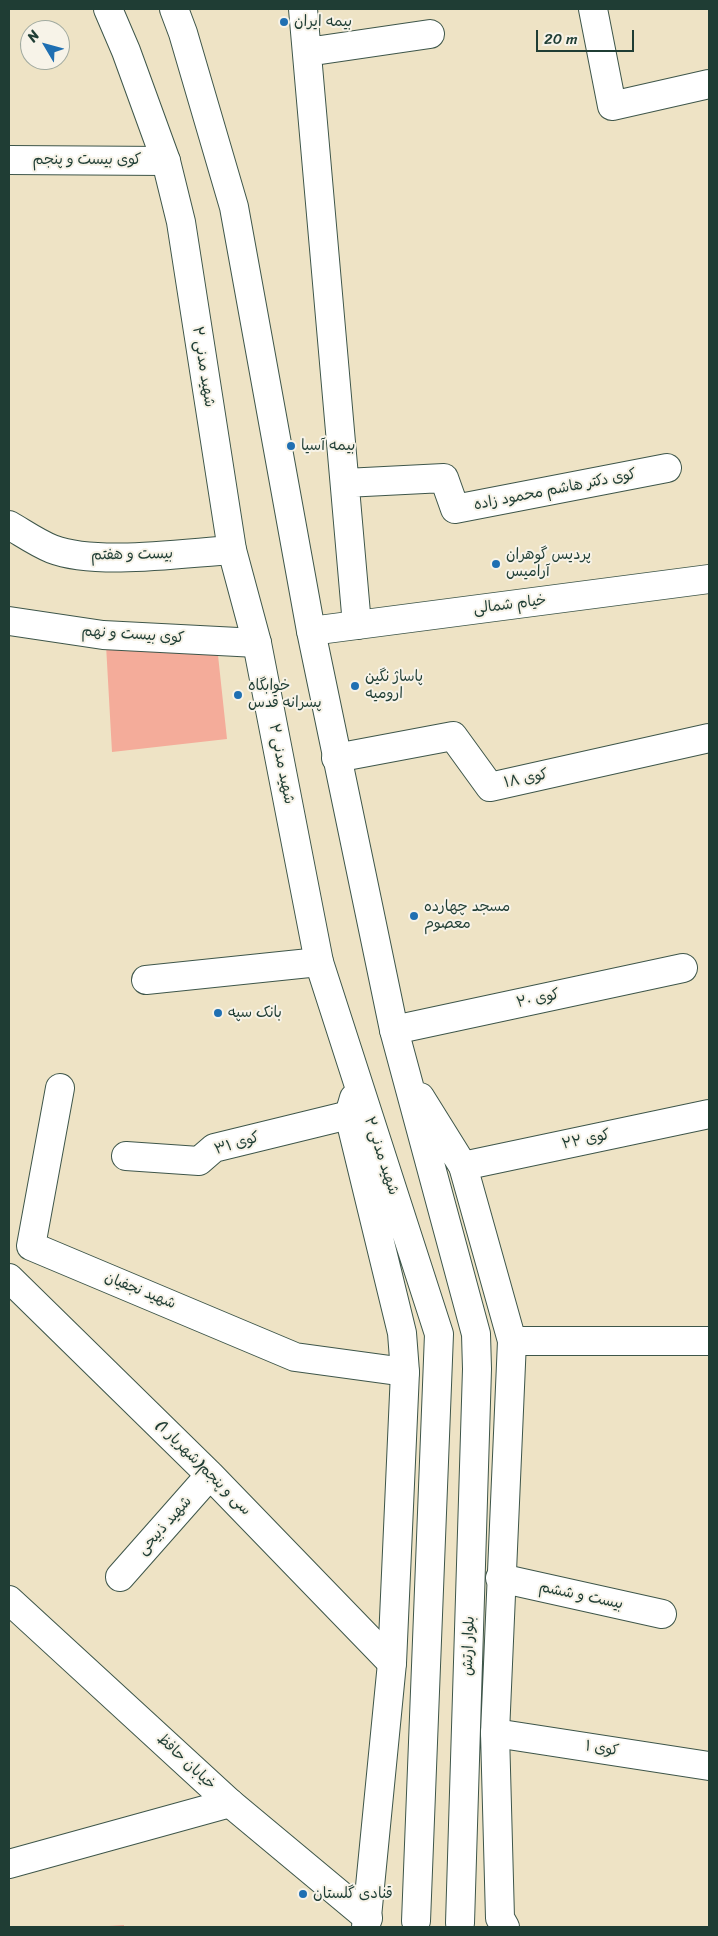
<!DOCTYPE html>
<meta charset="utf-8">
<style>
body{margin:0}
#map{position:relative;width:718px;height:1936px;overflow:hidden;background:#eee3c5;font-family:Sriracha,sans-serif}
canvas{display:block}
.frame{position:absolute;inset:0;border:10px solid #1f3d34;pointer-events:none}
.north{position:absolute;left:20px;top:20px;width:50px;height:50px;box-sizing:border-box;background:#f7f3e8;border:1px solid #a1aaa0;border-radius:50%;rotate:307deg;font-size:14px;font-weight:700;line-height:20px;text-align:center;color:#1f3d34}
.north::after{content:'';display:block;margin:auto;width:18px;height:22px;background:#1f6fb2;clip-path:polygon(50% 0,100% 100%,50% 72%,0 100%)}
.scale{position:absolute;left:536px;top:30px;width:98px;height:22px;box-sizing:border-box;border:2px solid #1f3d34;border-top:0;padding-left:6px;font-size:15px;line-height:18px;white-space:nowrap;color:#1f3d34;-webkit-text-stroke:4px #f7f3e8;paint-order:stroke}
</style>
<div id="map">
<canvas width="718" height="1936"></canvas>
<div class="frame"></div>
<div class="north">N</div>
<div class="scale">20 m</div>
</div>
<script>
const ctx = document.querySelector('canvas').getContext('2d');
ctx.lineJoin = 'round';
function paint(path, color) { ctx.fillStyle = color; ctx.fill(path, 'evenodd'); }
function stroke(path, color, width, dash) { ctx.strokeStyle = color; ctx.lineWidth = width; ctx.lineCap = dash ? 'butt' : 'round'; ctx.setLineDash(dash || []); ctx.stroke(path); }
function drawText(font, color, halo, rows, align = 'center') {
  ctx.font = font + ' Sriracha,"Playpen Sans Arabic",sans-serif'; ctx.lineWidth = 4; ctx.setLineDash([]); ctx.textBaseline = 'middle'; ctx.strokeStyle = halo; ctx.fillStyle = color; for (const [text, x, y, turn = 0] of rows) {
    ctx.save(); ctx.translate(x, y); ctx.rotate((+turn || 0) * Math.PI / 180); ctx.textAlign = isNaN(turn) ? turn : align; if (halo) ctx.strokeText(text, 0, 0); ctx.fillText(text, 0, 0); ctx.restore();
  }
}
paint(new Path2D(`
 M106,645L217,646L227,739L112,752Z
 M124,1925V1927H109V1926Z`), '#f4ac9a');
const minor = new Path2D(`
 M303,9L357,625
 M593,9L612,106L709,84
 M307,52L430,34
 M9,160L166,161
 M345,483L444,478L455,509L667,468
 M9,525C23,533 37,543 52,549C96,566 184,553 232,550
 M9,621L103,635L257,643
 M336,758L453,736L490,787L709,738
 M146,980L319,962
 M394,1030L683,968
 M60,1088L31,1246L295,1357L405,1372
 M126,1156L199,1161L214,1148L349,1115
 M463,1166L709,1114
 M9,1278L210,1475L392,1663
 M512,1341H709
 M120,1577L210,1475
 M500,1578L662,1614
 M495,1733L709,1766
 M9,1864L230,1803`);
const tertiary = new Path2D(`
 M311,631L709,579
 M9,1600L230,1803L368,1918`);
const secondary = new Path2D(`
 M108,9L126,51L166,161L181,222L232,550L257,643L319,962L439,1334L416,1921
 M174,9L183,33L234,207L311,631L394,1030L476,1334L477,1369L460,1923
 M420,1097L463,1166L512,1341L495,1733L500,1918L505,1927
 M354,1098L349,1115L402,1333L405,1372L392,1663L366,1927`);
stroke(minor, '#3e564a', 30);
stroke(tertiary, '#3e564a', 30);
stroke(secondary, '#3e564a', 30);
stroke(minor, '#fff', 28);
stroke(tertiary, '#fff', 28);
stroke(secondary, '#fff', 28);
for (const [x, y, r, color] of [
 [284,22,5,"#1f6fb2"],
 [291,446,5,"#1f6fb2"],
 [496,564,5,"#1f6fb2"],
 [355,686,5,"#1f6fb2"],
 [238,695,5,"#1f6fb2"],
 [414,916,5,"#1f6fb2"],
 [218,1013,5,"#1f6fb2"],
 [303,1894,5,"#1f6fb2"]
]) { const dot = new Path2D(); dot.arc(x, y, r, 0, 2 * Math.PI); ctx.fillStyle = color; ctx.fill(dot); stroke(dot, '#f7f3e8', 2); }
drawText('15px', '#1f3d34', '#f7f3e8', [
 ["بیمه ایران",294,22],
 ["بیمه آسیا",301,446],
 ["پردیس گوهران",506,555],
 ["آرامیس",506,572],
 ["پاساژ نگین",365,677],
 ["ارومیه",365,694],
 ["خوابگاە",248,686],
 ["پسرانە قدس",248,703],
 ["مسجد چهارده",424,907],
 ["معصوم",424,924],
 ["بانک سپه",228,1013],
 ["قنادی گلستان",313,1894]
], 'left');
drawText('15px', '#1f3d34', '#f7f3e8', [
 ["کوی بیست و پنجم",87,160],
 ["شهید مدنی ۲",203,367,81],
 ["کوی دکتر هاشم محمود زاده",555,490,-11],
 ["بیست و هفتم",132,555,-1],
 ["خیام شمالی",510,605,-7],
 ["کوی بیست و نهم",133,635,4],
 ["شهید مدنی ۲",281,764,79],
 ["کوی ۱۸",526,779,-12],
 ["کوی ۲۰",538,999,-12],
 ["کوی ۲۲",586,1140,-12],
 ["کوی ۳۱",237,1144,-17],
 ["شهید مدنی ۲",381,1156,72],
 ["شهید نجفیان",140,1291,22],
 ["سی و پنجم(شهریار ۱)",203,1468,45],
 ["شهید ذبیحی",165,1526,-48],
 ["بیست و ششم",581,1596,12],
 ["بلوار ارتش",469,1646,-88],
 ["کوی ۱",602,1749,9],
 ["خیابان حافظ",186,1762,43]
]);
</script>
